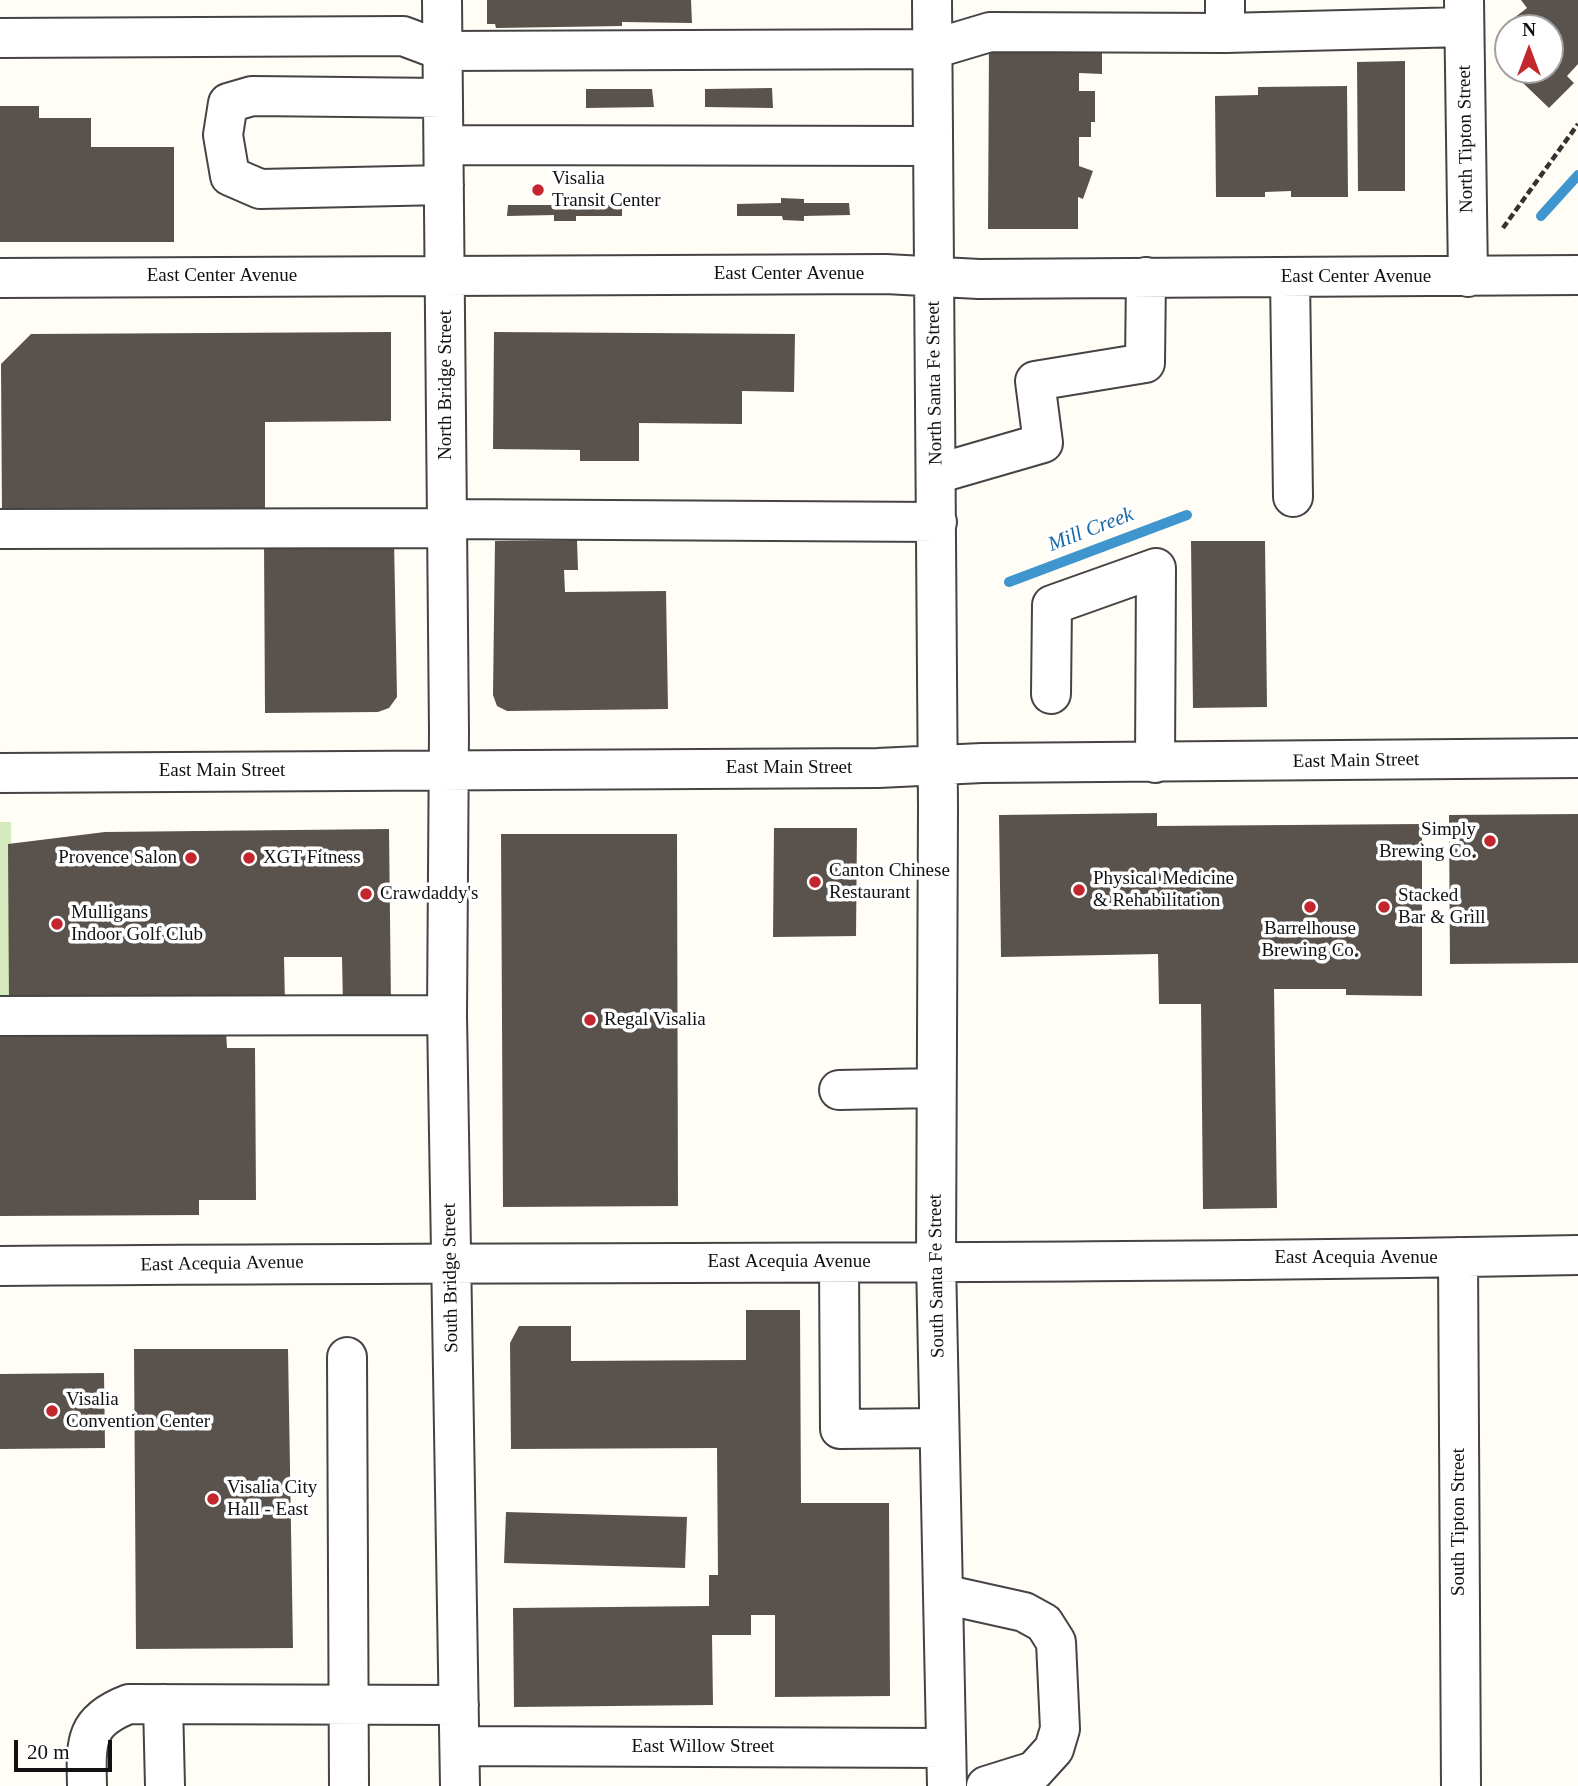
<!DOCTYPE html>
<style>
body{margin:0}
#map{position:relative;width:1578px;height:1786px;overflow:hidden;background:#fffdf5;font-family:"Times New Roman",serif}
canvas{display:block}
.north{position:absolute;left:1494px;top:14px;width:70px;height:70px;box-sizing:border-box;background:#fff;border:2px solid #a0a0a0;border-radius:50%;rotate:0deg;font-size:19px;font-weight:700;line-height:28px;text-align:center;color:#111}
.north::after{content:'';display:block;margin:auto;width:24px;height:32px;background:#c4262e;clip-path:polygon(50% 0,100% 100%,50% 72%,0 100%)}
.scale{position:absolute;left:14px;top:1740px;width:98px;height:32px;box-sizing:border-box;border:4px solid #111;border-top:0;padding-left:9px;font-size:21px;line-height:24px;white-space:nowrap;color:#111;-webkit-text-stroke:5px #fff;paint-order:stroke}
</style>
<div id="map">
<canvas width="1578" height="1786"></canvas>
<div class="north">N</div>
<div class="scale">20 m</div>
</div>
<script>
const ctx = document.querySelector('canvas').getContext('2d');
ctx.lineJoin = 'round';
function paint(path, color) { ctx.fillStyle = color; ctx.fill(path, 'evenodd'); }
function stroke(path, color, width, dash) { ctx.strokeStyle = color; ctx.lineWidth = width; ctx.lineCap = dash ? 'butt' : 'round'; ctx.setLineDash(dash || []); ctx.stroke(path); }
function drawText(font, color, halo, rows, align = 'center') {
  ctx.font = font + ' "Times New Roman",serif'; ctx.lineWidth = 7; ctx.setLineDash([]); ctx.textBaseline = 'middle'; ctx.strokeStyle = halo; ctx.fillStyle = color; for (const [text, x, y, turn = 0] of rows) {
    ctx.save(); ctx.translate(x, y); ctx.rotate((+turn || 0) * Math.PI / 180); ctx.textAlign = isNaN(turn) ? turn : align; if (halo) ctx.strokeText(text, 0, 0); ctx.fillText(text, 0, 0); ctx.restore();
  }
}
paint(new Path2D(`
 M0,822H11L12,1004H0Z`), '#d5ebbd');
stroke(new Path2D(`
 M1541,216L1578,175
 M1009,582L1187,515`), '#3f96cf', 10);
paint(new Path2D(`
 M487,0H691L692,23L622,22V26L496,28L495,24H487Z
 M1521,0H1578V64L1567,76L1574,83L1549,108L1523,83L1531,70H1550V28H1509L1506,24L1527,8Z
 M989,44L1102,48V74L1079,73V91H1095V122H1091V137H1079V166L1093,171L1083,199L1078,197V229H988Z
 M1405,61V191H1358L1357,62Z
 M1347,86L1348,197H1291V191L1265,192V197H1216L1215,96L1258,95V87Z
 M772,88L773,108L705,107V89Z
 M586,89H652L654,107L586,108Z
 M0,106H39V118H91V147H174V242H0Z
 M781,198L804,199V203H849L850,215L804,216V221L783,220L782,216H737V204L781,203Z
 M554,199H575L576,204H622V216H576V221H554V215L507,216L508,205H554Z
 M391,332V421L265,422V516L2,517L1,364L31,334Z
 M494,332L795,334L794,392L742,391V424L639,423V461H580V450L493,449Z
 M394,540L397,697L389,708L378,712L265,713L264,541Z
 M577,540L578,570H564L565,592L666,591L668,709L507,711L497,706L493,695L495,541Z
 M1191,541H1265L1267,707L1193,708Z
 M1157,813V826L1422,824V996L1346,995V989H1274L1277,1208L1203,1209L1201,1004H1159L1158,954L1001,957L999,815Z
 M1578,814V963L1450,964L1449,815Z
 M774,828H857L856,936L773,937Z
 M389,829L391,1006H343L342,957H284L285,1004L9,1007L8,844L105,832Z
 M501,834H677L678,1206L503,1207Z
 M226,1031L227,1048H255L256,1200H199V1215L0,1216V1032Z
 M746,1310H800L801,1503H889L890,1696L775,1697V1615H751V1635H712L713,1705L514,1707L513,1608L709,1606V1575H718L717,1448L511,1449L510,1343L519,1326H571V1361L746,1360Z
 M134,1349H288L293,1648L136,1649Z
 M104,1373L105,1448L0,1449V1374Z
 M506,1512L687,1517L685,1568L504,1563Z`), '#5a524d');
const minor = new Path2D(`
 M442,0L449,731L447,1015L460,1786
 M932,0L938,807L936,1261L947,1786
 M1225,0V33
 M1464,0L1468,277
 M0,38L403,36L443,51L933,49L990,32L1225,33L1464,27
 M443,98L252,96L228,103L223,135L230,176L260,189L444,185
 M444,145L932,146
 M1290,277L1293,497
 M0,278L886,274L979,279L1578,275
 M936,474L1043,443L1035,381L1145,363L1146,277
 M447,519L937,522
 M0,529L447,528
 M1051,694L1052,605L1156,568L1155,763
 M0,773L878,768L982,763L1578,758
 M0,1016L447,1015
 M839,1090L935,1088
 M1458,1257L1461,1786
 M839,1263L840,1429L939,1428
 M0,1266C526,1261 1052,1266 1578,1255
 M347,1357L349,1786
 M943,1594L1024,1612L1044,1623L1056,1642L1060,1729L1054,1749L1034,1771L986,1786
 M163,1704L165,1786
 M460,1746L946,1748
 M87,1786C86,1742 84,1721 129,1704L459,1705`);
stroke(minor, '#444', 42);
stroke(new Path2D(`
 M1503,228L1578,124`), '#333', 4.5, [7, 3.5]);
stroke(minor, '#fff', 38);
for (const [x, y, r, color] of [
 [538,190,7,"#c4262e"],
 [1490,841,7,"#c4262e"],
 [191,858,7,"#c4262e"],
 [249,858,7,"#c4262e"],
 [815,882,7,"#c4262e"],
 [1079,890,7,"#c4262e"],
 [366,894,7,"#c4262e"],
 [1310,907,7,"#c4262e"],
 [1384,907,7,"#c4262e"],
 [57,924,7,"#c4262e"],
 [590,1020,7,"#c4262e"],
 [52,1411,7,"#c4262e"],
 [213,1499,7,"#c4262e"]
]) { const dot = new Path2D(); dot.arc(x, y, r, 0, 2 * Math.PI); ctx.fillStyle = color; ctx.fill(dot); stroke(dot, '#fff', 2.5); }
drawText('19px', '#111', '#fff', [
 ["North Tipton Street",1466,139,-91],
 ["East Center Avenue",789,274],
 ["East Center Avenue",222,276],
 ["East Center Avenue",1356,277],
 ["North Santa Fe Street",935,383,-91],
 ["North Bridge Street",446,385,-90],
 ["East Main Street",1356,761,-1],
 ["East Main Street",789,768],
 ["East Main Street",222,771],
 ["East Acequia Avenue",1356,1258],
 ["East Acequia Avenue",789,1262],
 ["East Acequia Avenue",222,1264,-1],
 ["South Santa Fe Street",937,1276,-91],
 ["South Bridge Street",451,1278,-91],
 ["South Tipton Street",1459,1522,-90],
 ["East Willow Street",703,1747]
]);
drawText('19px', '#111', '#fff', [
 ["Visalia",552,179],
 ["Transit Center",552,201],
 ["Simply",1476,830,"right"],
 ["Brewing Co.",1476,852,"right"],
 ["Provence Salon",177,858,"right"],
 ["XGT Fitness",263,858],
 ["Canton Chinese",829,871],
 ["Restaurant",829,893],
 ["Physical Medicine",1093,879],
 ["& Rehabilitation",1093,901],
 ["Crawdaddy's",380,894],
 ["Stacked",1398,896],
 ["Bar & Grill",1398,918],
 ["Mulligans",71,913],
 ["Indoor Golf Club",71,935],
 ["Barrelhouse",1310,929,"center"],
 ["Brewing Co.",1310,951,"center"],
 ["Regal Visalia",604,1020],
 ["Visalia",66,1400],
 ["Convention Center",66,1422],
 ["Visalia City",227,1488],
 ["Hall - East",227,1510]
], 'left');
drawText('italic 21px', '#1768a6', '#fff', [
 ["Mill Creek",1091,530,-21]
]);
</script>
